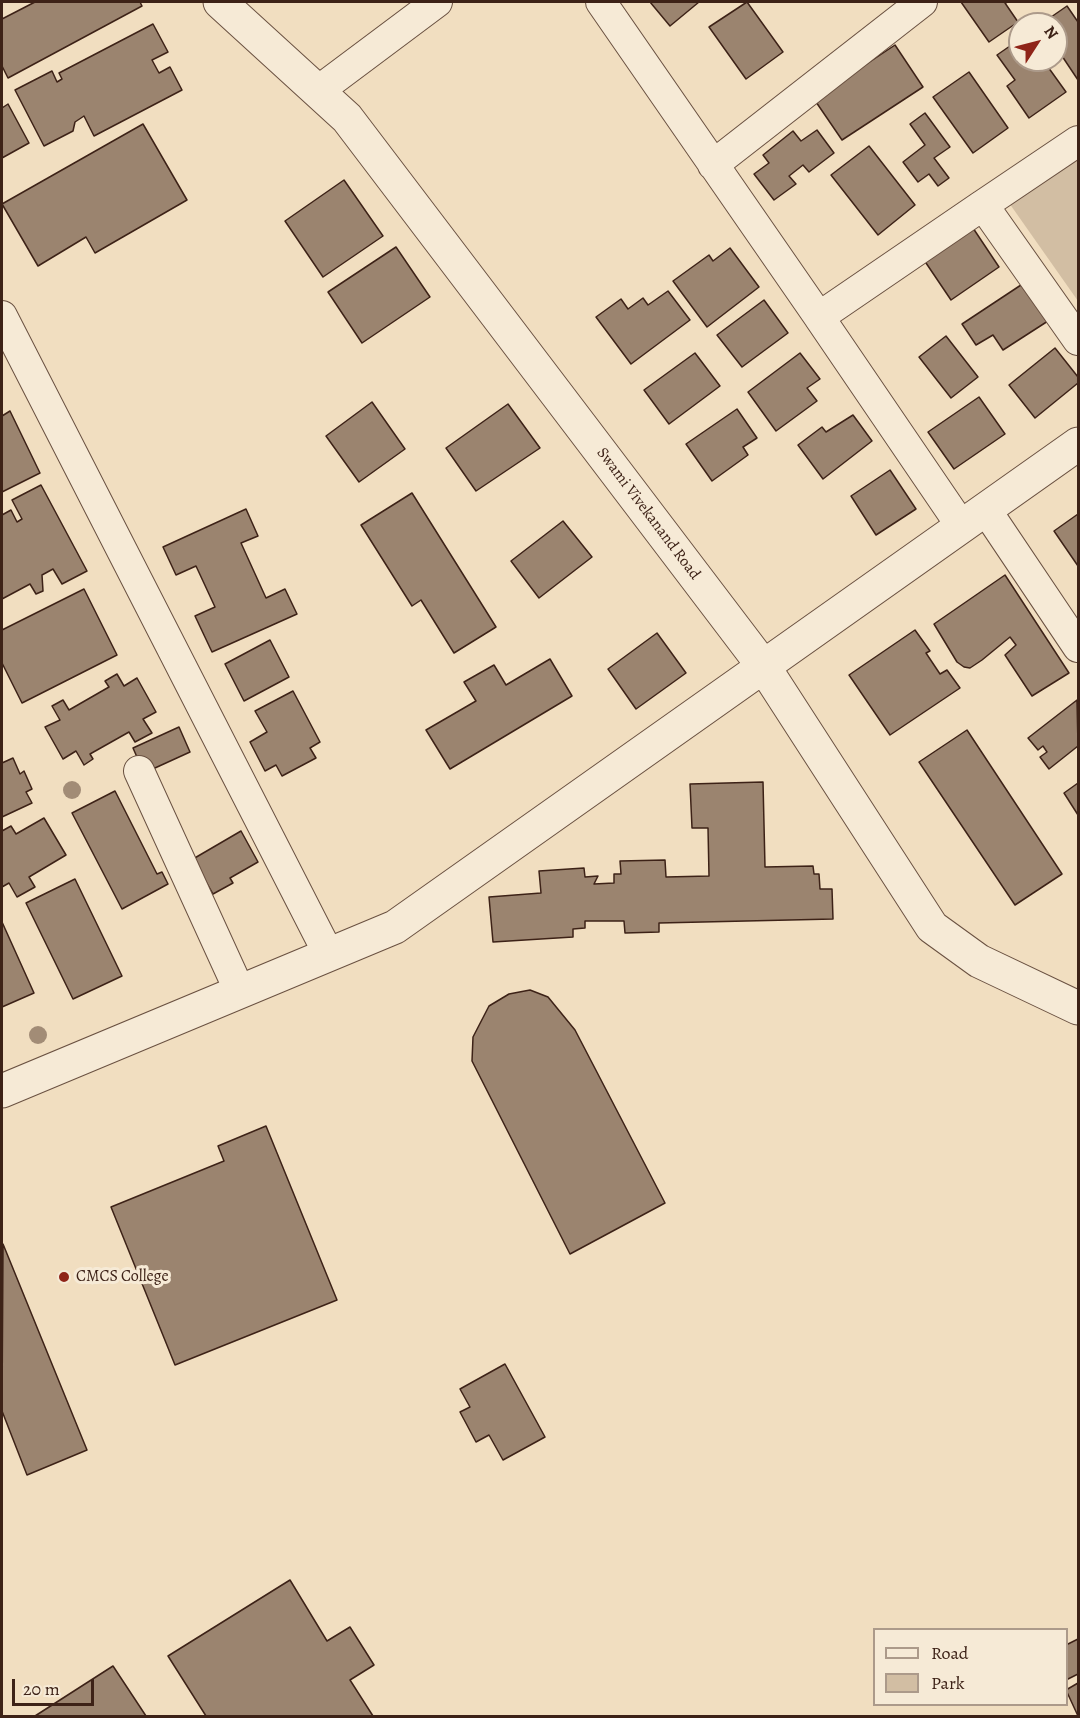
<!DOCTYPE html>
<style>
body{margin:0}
#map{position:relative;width:1080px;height:1718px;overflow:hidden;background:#f1dec0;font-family:Alegreya,serif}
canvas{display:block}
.frame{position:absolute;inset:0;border:3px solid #3d2217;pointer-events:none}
.legend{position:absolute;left:873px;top:1628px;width:195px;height:78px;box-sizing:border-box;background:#f6ead6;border:2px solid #ac9a8a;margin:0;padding:8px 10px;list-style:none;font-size:18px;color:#3d2217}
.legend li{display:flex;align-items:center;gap:12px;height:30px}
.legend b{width:30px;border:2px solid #ac9a8a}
.north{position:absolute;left:1008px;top:12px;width:60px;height:60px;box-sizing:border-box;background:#f6ead6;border:2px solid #ac9a8a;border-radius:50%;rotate:54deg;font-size:16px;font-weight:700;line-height:24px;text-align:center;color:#3d2217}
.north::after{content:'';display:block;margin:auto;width:21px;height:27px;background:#8f2418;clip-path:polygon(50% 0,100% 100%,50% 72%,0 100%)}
.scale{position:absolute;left:12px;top:1679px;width:82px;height:27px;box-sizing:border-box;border:3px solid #3d2217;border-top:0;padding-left:8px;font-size:18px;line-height:21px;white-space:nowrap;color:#3d2217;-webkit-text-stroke:4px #f6ead6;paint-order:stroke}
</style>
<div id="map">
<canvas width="1080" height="1718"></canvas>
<div class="frame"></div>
<ul class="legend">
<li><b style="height:8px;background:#f6ead6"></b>Road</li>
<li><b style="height:16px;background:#d2bea3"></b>Park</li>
</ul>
<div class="north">N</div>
<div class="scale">20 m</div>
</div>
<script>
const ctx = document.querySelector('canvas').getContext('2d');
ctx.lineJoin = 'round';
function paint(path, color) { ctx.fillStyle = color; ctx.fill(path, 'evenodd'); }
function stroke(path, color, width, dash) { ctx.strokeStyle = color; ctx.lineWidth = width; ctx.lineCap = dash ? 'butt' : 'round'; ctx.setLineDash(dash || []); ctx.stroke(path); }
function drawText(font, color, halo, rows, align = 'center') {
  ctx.font = font + ' Alegreya,serif'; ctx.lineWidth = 6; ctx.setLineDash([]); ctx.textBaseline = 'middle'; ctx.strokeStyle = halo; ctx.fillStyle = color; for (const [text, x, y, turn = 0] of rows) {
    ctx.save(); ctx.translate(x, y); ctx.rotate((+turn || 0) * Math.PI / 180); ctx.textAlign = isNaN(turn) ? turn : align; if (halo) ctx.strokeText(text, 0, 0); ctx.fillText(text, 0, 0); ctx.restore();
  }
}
paint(new Path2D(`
 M1078,149V301L1007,200Z`), '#d2bea3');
const building = new Path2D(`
 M35,2H140L142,6L8,78L2,66V19Z
 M650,2H699L670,26Z
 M747,2L783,52L746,79L709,27Z
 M961,2H1008L1005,3L1018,22L989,42Z
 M1067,6L1078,22V80L1056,47V24H1041Z
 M153,24L168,52L152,60L159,73L170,67L182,90L94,136L84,116L75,122L73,131L44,146L15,90L52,71L57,82L62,79L59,73Z
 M1020,39V60H1043L1066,92L1029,118L1007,86L1015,80L997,55Z
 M895,45L923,87L842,140L814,99Z
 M969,72L1008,128L973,153L933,97Z
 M8,104L29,143L2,158V108Z
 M925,113L950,147L934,158L949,178L938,186L929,174L918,182L903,162L925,145L910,124Z
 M143,124L187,200L95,253L86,237L38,266L2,204Z
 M817,130L834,153L809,172L803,165L789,176L796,184L774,200L754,174L769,163L763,155L793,131L801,141Z
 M869,146L915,205L878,235L831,175Z
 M344,180L383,236L323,277L285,221Z
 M973,228L999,267L951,300L924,260Z
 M396,247L430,297L362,343L328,292Z
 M730,248L759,287L707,327L673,281L709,255L713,261Z
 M1024,283L1048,321L1003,350L993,335L976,345L962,324Z
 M668,291L690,320L631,364L596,317L621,299L628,309L643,298L648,305Z
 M764,300L788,333L742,367L717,335Z
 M946,336L978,377L951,398L919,357Z
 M1055,348L1078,377V383L1035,418L1009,385Z
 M695,353L720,386L669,424L644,390Z
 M800,353L820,379L807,388L817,401L776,431L748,392Z
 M979,397L1005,434L954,469L928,432Z
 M372,402L405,449L359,482L326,436Z
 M508,404L540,448L476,491L446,448Z
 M737,409L757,438L743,447L748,455L712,481L686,444Z
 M10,411L40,473L2,492V416Z
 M853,415L872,441L823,479L798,445L822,427L826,432Z
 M890,470L916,509L876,535L851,496Z
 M41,485L87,571L62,584L53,569L42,575L43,591L36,594L30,584L2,599V515L11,510L17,522L22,519L12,500Z
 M412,493L496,627L454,653L421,600L412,606L361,525Z
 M246,509L258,536L241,543L266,598L285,589L297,614L212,652L195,616L215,607L196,566L176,575L163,547Z
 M1078,514V566L1054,531Z
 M563,521L592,557L539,598L511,561Z
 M1005,575L1069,673L1032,696L1005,655L1016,645L1010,637L982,660L970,668L964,667L957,662L934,624Z
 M84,589L117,655L22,703L2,663V630Z
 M915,630L930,651L926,653L940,674L947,670L960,688L890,735L849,675Z
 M657,633L686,673L636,709L608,669Z
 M270,640L289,677L244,701L225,664Z
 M550,659L572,696L450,769L426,730L476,701L464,682L494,665L506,685Z
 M117,674L124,686L137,678L156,712L143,719L152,733L135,742L129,732L90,754L93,759L84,765L76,751L63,759L45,727L60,720L52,706L63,700L69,710L109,687L105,681Z
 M293,691L320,742L310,748L316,758L282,776L276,765L265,771L250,742L267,732L255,711Z
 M1077,700L1078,746L1049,769L1040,757L1047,752L1043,746L1038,750L1028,738Z
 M179,727L190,752L144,773L133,748Z
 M967,730L1062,874L1015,905L919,762Z
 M13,758L20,774L24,771L32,789L26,792L32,803L2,817V763Z
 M763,782L765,867L813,866L814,874H819L820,889H832L833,919L659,923V932L625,933L624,921H585V928L573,929V937L493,942L489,897L541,893L539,871L584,868L585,877L598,876L594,884L614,883V874H621L620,861L665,860L666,877L709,876L708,828H692L690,784Z
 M1078,783V815L1064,793Z
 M115,791L157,874L162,872L168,884L122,909L72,813Z
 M44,818L66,855L29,877L35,887L17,897L9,883L2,887V831L11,826L16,834Z
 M241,831L258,862L230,878L233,883L213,894L193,859Z
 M75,879L122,976L73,999L26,903Z
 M2,922L34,993L2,1007Z
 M530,990L548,997L575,1030L665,1203L570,1254L472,1061L473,1037L489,1006L509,994Z
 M266,1126L337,1300L175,1365L111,1207L224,1161L218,1146Z
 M3,1244L87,1450L27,1475L2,1411Z
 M505,1364L545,1437L503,1460L489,1435L476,1442L460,1412L470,1407L460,1389Z
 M290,1580L327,1641L350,1627L374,1665L350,1680L373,1716H206L168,1656Z
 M1078,1639V1674L1066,1680V1645Z
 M113,1666L146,1716H35Z
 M1078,1683V1716L1066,1690Z`);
paint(building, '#9b846f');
stroke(building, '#3d2217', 1.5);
const minor = new Path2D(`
 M601,2L819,317
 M318,91L437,2
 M1078,141L983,205L1078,340
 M713,165L922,2
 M2,316L329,955
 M986,510L1078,647
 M962,527L819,317L983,205
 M139,771L240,992`);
const tertiary = new Path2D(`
 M220,2L347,118L764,667L932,927L979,961L1078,1008
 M2,1091L395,927L1078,444`);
stroke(minor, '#6a5141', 32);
stroke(tertiary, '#6a5141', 35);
stroke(minor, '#f6ead6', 30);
stroke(tertiary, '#f6ead6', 33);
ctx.fillStyle = '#a28c76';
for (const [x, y] of [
 [72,790],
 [38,1035]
]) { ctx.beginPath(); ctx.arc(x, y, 9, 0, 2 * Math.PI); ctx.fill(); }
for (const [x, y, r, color] of [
 [64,1277,6,"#8f2418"]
]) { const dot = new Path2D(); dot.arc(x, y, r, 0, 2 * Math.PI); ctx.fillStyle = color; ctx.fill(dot); stroke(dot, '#f6ead6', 2); }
drawText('16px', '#3d2217', '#f6ead6', [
 ["Swami Vivekanand Road",648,514,53]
]);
drawText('16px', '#3d2217', '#f6ead6', [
 ["CMCS College",76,1277]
], 'left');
</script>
